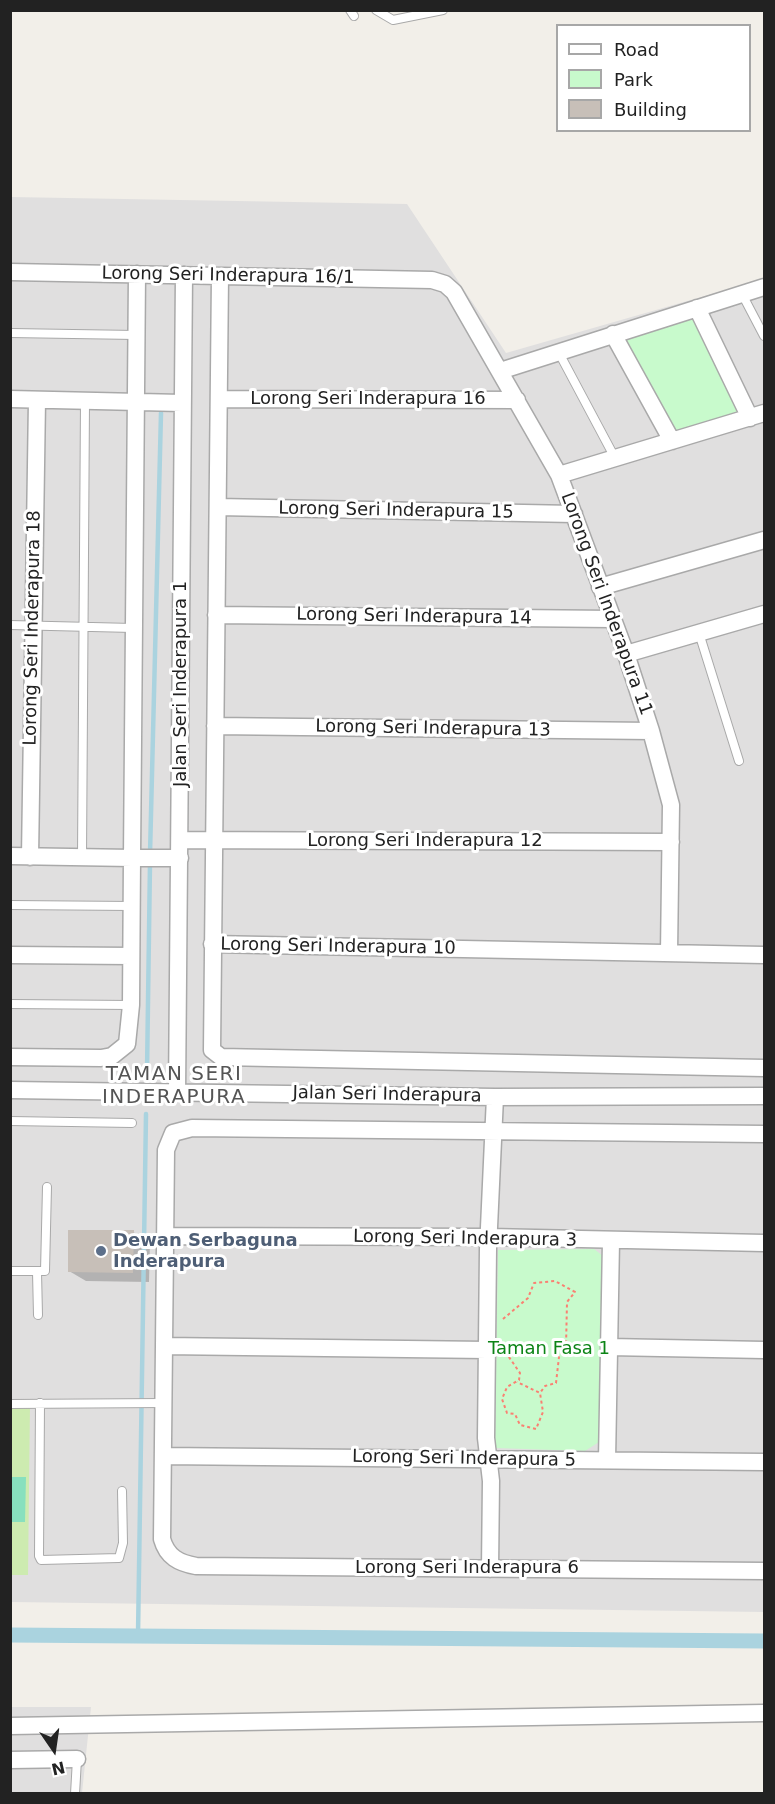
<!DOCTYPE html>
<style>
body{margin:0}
#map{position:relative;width:775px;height:1804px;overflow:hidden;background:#f2efe9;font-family:"DejaVu Sans",sans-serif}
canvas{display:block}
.frame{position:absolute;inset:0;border:12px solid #222;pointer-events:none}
.legend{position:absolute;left:556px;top:24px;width:195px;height:108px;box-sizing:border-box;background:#fff;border:2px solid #a7a7a7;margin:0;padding:8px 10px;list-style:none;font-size:18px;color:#222}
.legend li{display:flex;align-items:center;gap:12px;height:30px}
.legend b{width:30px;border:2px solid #a7a7a7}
.north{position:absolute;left:24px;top:1720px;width:60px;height:60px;-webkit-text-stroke:4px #fff;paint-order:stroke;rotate:167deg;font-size:16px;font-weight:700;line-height:24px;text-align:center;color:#222}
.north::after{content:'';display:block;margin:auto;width:21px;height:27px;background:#222;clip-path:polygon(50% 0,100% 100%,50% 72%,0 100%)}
</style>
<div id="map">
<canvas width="775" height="1804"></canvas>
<div class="frame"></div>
<ul class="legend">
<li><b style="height:8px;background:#fff"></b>Road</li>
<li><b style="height:16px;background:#c8facc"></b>Park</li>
<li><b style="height:16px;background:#c7bfb8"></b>Building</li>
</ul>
<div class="north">N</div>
</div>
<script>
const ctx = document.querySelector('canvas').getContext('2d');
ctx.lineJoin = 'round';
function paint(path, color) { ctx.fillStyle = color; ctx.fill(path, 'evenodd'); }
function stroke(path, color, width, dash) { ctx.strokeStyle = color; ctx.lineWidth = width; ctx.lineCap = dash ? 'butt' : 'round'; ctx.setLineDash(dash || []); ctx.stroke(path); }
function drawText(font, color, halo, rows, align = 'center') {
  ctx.font = font + ' "DejaVu Sans",sans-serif'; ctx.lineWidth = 6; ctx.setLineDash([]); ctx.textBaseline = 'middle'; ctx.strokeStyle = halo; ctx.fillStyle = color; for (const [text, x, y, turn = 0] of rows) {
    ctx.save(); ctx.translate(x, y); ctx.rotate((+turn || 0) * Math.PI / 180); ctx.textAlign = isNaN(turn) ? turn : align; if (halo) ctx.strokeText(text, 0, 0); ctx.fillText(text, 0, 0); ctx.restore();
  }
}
paint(new Path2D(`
 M11,197L407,204L506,353L764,279V1612L11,1602Z
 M11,1707H91L82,1793L11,1794Z`), '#e0dfdf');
paint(new Path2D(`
 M10,1403L30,1404L28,1575H11Z`), '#cdebb0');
paint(new Path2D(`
 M697,308L750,418L672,441L613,334Z
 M594,1249L603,1256L599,1442L585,1451L495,1448L498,1250Z`), '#c8facc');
paint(new Path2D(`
 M11,1477H26L25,1522H11Z`), '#88e0be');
paint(new Path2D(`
 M133,1232L150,1241L149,1282L86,1281L69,1271Z`), '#0003');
stroke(new Path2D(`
 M150,854L161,413
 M147,1072L150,863
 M138,1635L146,1114`), '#aad3df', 4.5);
stroke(new Path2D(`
 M10,1635L764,1641`), '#aad3df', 15);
paint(new Path2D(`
 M68,1230H134L133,1273L68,1272Z`), '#c7bfb8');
const service = new Path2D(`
 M350,10L354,16
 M376,10L393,20L443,10
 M742,294L764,336
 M10,333L136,335
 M558,351L615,458
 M10,625L133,628
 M699,633L739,761
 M82,857L85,401
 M10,905L132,906
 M10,1004L131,1005
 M10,1121L132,1123
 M10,1271H45L47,1187
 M37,1272L38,1315
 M40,1403L39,1556L41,1560L119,1558L123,1543L122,1491
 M10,1404L164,1403
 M75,1794L77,1759`);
const minor = new Path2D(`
 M10,272L432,280L445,284L454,292L559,475L626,654L651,731L671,805L669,953
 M220,276L212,1050L221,1057L764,1068
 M697,308L750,418
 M613,334L672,441
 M500,371L764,287
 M10,399L182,403
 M220,399L517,400
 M559,475L764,413
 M218,507L574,514
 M600,587L764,540
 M216,615L612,619
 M626,654L764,614
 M215,726L651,731
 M180,840L671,842
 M10,856L132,858L137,274
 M30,857L37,400
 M212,944L764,955
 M10,955L131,956
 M10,1057L101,1058L112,1056L127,1044L131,1005L132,858H180
 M10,1090L495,1097L764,1096
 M177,1093L184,275
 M764,1134L192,1128L173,1133L166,1150L162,1539C167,1557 179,1563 196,1566L764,1571
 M165,1236L490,1237L764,1243
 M164,1346L487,1350
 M609,1347L764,1350
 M163,1456L764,1462
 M607,1460L611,1241
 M490,1569L491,1481L486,1438L488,1249L495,1097
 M10,1726L764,1713
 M10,1760L77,1759`);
stroke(service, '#a9a9a9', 10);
stroke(minor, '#a9a9a9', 19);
stroke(new Path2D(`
 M503,1319L528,1298L534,1283L555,1281L575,1292L567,1302L566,1347L559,1357L556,1383L545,1386L540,1393
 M502,1347L520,1373L519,1380L507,1387L502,1399L507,1413L515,1414L520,1425L536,1429L543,1412L540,1393L517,1382
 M566,1347H594`), '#fa8072', 2, [3, 3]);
stroke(service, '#fff', 8);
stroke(minor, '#fff', 16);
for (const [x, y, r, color] of [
 [101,1251,6,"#5c6f8a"]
]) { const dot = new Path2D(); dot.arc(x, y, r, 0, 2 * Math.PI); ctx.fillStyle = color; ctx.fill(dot); stroke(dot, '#fff', 2); }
drawText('18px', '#222', '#fff', [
 ["Lorong Seri Inderapura 16/1",228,276,1],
 ["Lorong Seri Inderapura 16",368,399],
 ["Lorong Seri Inderapura 15",396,511,1],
 ["Lorong Seri Inderapura 11",606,604,70],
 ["Lorong Seri Inderapura 14",414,617,1],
 ["Lorong Seri Inderapura 18",33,628,-89],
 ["Jalan Seri Inderapura 1",181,684,-90],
 ["Lorong Seri Inderapura 13",433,729,1],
 ["Lorong Seri Inderapura 12",425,841],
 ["Lorong Seri Inderapura 10",338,947,1],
 ["Jalan Seri Inderapura",387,1095,1],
 ["Lorong Seri Inderapura 3",465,1239,1],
 ["Lorong Seri Inderapura 5",464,1459,1],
 ["Lorong Seri Inderapura 6",467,1568]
]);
drawText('bold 18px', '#4e5e75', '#fff', [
 ["Dewan Serbaguna",113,1241],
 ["Inderapura",113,1262]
], 'left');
drawText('18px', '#0c8416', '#fff', [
 ["Taman Fasa 1",549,1349]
]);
ctx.letterSpacing = '1.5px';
drawText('20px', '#555', '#fff', [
 ["TAMAN SERI",174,1075],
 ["INDERAPURA",174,1098]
]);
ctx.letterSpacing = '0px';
</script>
